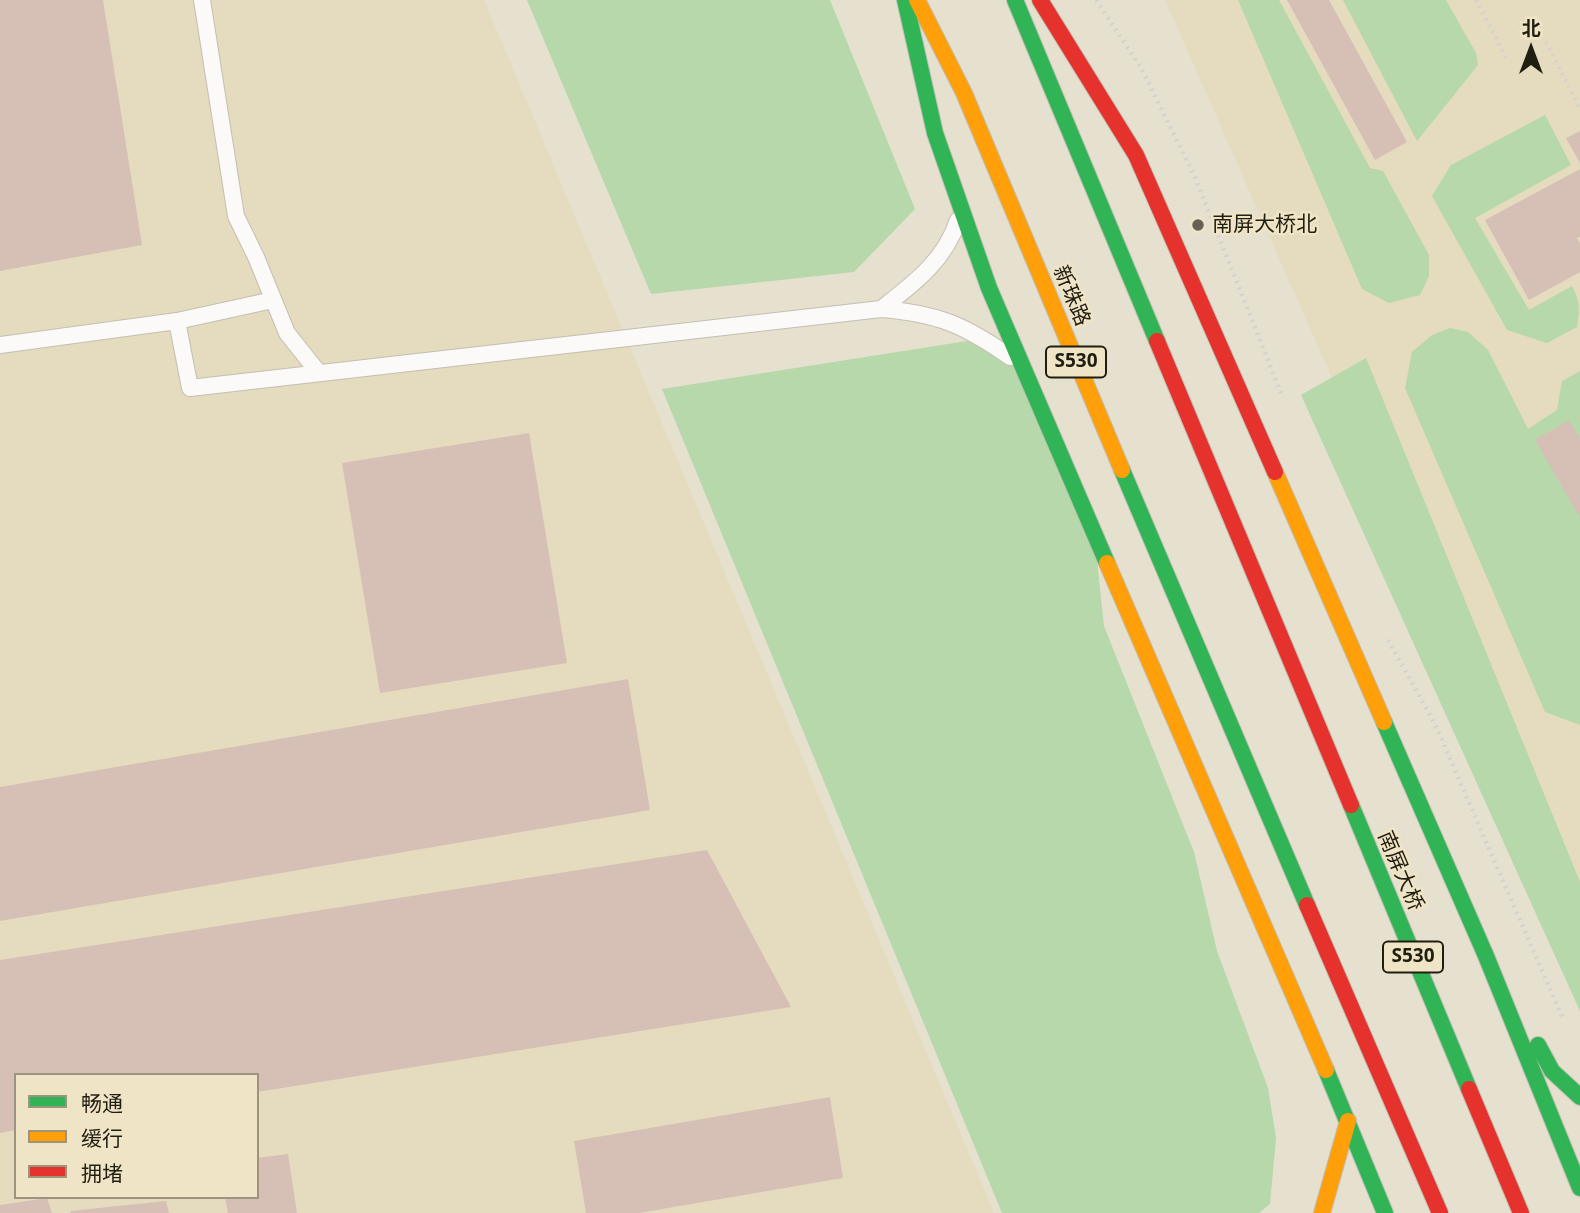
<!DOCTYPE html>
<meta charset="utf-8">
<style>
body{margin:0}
#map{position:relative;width:1580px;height:1213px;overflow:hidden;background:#e6e0cf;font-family:"Open Sans","Noto Sans SC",sans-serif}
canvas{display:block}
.legend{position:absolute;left:14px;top:1073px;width:245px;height:126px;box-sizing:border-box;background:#efe4c6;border:2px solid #9c947e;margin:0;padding:9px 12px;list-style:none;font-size:21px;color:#201d11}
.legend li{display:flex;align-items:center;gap:14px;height:35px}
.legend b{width:35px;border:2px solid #9c947e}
.north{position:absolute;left:1496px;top:14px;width:70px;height:70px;-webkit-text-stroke:5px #efe4c6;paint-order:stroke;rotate:0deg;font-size:19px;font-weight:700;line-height:28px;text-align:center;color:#201d11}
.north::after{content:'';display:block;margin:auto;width:24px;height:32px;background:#201d11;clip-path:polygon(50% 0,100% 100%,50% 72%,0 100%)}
</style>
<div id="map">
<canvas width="1580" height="1213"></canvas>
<ul class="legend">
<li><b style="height:9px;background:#30b455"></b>畅通</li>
<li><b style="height:9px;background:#ff9f0a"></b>缓行</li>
<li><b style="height:9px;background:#e5322d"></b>拥堵</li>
</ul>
<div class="north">北</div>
</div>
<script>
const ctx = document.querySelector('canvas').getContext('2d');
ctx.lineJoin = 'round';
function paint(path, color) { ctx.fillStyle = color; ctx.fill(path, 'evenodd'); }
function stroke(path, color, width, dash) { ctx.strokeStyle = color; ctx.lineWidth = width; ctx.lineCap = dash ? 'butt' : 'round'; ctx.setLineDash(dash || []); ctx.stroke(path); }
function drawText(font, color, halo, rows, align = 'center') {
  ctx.font = font + ' "Open Sans","Noto Sans SC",sans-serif'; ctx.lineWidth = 5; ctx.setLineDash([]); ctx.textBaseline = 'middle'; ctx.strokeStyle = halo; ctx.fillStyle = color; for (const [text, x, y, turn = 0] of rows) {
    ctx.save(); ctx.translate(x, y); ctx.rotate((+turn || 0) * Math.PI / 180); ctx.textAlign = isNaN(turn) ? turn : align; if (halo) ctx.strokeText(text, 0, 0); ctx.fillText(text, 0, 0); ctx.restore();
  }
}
paint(new Path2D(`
 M0,0H484L994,1213H0ZM16,1075H257V1197H16Z
 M1165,0H1580V940Z`), '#e5dbbe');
paint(new Path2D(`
 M527,0H830L915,209L854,272L651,294Z
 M1238,0H1279L1370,168L1383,171L1429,255V276L1420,295L1389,303L1362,289Z
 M1343,0H1446L1476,53L1478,65L1417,141Z
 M1545,115L1571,165L1475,218L1529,310L1572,286C1580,301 1580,310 1577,327L1547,343L1507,330L1432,196L1451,165Z
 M1450,328L1468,332L1488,350L1528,429L1557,410L1562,381L1580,371V725L1545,712L1405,388L1412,352L1432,335Z
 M967,341L1017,357L1095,542L1104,626L1194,852L1217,951L1268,1088L1276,1138L1270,1204L1259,1213H1002L662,389Z
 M1366,358L1580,882V1011L1301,395Z`), '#b6d8ab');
paint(new Path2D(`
 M0,0H103L142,245L0,271Z
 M1287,0H1329L1407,142L1375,160Z
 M1580,131V163L1566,138Z
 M1580,169V237L1577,238L1580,243V272L1529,300L1485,220Z
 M1569,420L1580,439V518L1535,440Z
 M529,433L567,663L380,693L342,463Z
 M628,679L650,810L0,921V787Z
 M707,850L791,1007L257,1092V1075H16V1130L0,1133V960Z
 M830,1097L843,1178L639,1213H586L574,1141Z
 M288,1154L297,1213H228L225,1197H257V1158Z
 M47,1198L52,1213H0V1205Z
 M166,1201L169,1213H71L70,1211Z`), '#d6c0b6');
const lane = new Path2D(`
 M202,0L236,216L256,257L287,333L318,372
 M881,309C913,284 945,261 958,220
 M177,321L190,388L881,309C936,313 965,325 1010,357
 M0,345L177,321L273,300`);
const fast = new Path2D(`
 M905,0L935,133L989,288L1107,563
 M1015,0L1157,341
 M1122,470L1307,905
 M1384,722L1486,956L1580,1188
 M1351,805L1469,1089
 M1538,1045L1552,1071L1580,1097
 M1326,1070L1385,1213`);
const slow = new Path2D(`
 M917,0L964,93L1122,470
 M1275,472L1384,722
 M1107,563L1326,1070
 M1322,1213L1348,1121`);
const jam = new Path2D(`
 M1040,0L1136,155L1275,472
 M1157,341L1351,805
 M1307,905L1440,1213
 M1469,1089L1521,1213`);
stroke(lane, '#c3bfb2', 18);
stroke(fast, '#c1beb5', 18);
stroke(slow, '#c1beb5', 18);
stroke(jam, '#c1beb5', 18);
stroke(new Path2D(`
 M1096,0L1140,66L1195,177L1283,398
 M1476,0L1507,60
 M1546,42L1580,109
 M1388,640L1434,722L1563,1019`), '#d3d2cd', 4.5, [2, 5]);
stroke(lane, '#fbfaf8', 16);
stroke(fast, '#30b455', 16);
stroke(slow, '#ff9f0a', 16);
stroke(jam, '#e5322d', 16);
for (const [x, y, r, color] of [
 [1198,225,7,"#656154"]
]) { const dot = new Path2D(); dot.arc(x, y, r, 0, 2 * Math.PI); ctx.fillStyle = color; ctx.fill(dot); stroke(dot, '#efe4c6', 2.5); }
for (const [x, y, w] of [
 [1076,362,60],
 [1413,957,60]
]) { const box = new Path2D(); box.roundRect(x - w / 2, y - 15.5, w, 31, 5); ctx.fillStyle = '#efe4c6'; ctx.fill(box); stroke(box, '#201d11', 2); }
drawText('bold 19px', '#201d11', null, [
 ["S530",1076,362],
 ["S530",1413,957]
]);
drawText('21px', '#201d11', '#efe4c6', [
 ["南屏大桥北",1212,225]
], 'left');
drawText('21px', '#201d11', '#efe4c6', [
 ["新珠路",1071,296,67],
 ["南屏大桥",1400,871,67]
]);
</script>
